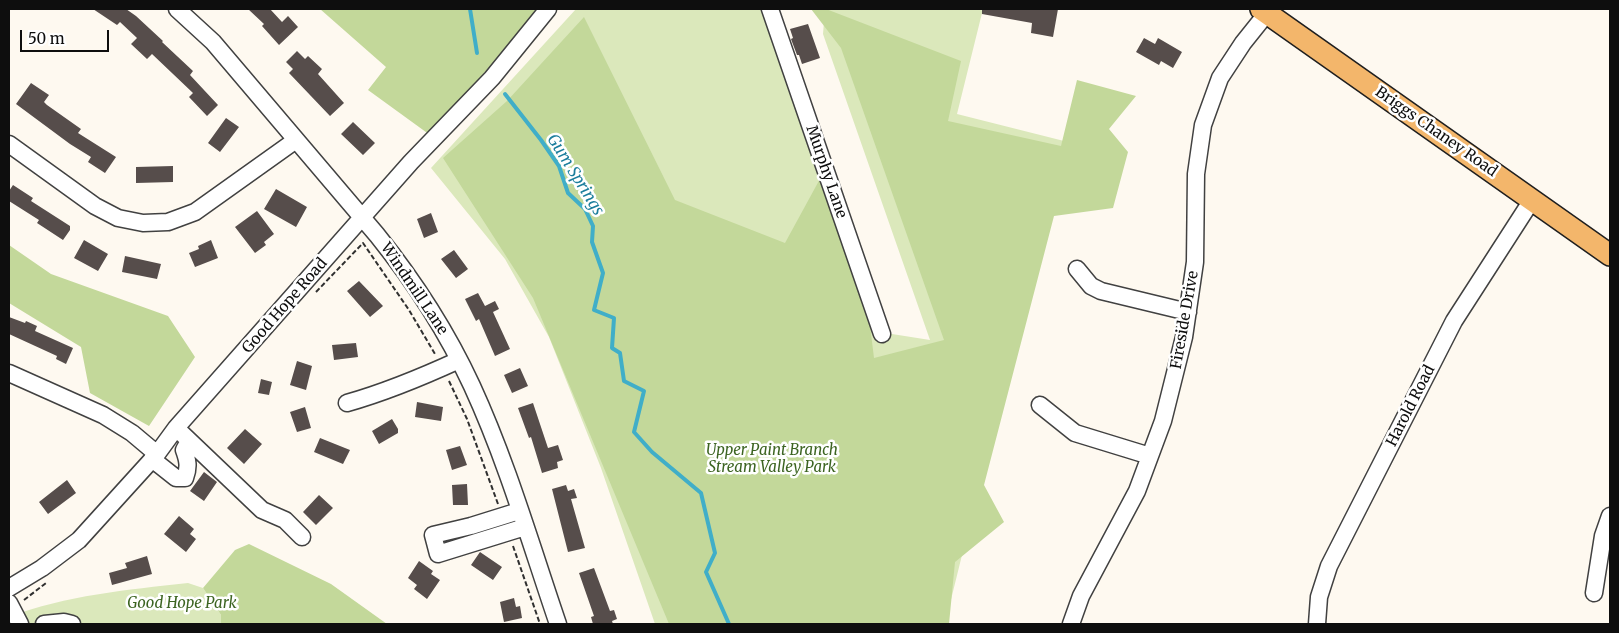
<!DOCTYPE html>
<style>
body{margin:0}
#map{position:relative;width:1619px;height:633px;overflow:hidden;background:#fef9f0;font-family:Merriweather,serif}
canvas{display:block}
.frame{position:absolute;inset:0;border:10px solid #0e0e0e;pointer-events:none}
.scale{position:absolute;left:20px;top:30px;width:89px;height:22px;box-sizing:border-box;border:2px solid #0e0e0e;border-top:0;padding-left:6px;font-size:15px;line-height:18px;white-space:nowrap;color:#0e0e0e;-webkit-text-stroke:4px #fff;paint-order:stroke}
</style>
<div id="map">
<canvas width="1619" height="633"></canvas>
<div class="frame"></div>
<div class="scale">50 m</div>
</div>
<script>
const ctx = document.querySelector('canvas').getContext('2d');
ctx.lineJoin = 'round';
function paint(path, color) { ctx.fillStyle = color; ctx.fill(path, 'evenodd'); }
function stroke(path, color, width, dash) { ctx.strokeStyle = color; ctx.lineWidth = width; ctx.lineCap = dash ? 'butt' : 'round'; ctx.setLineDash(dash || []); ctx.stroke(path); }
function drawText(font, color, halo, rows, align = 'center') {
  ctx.font = font + ' Merriweather,serif'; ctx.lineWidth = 5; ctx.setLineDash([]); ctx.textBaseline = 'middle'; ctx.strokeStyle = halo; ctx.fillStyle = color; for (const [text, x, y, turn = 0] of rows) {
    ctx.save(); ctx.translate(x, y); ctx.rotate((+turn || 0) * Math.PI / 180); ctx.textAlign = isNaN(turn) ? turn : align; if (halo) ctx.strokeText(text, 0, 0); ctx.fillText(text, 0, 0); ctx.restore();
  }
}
paint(new Path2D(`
 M576,9H763L873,331L930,340L823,34L825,9H983L957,114L1064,141L945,624H655L601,468L549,337L505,259L431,168Z
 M188,583L203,588L221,615V624H9V617C67,595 126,590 188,583Z`), '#dbe8bb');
paint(new Path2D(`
 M320,9H540L430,135L368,90L386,67Z
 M811,9H826L961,61L948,121L1061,146L1077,80L1136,96L1109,129L1128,152L1113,208L1054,216L984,485L1004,522L955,562L949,624H669L533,298L443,158L507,101L584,17L675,200L785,243L821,177L869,317L874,358L944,340L841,48Z
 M9,245L51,274L168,316L195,357L149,426L90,393L81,347L9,303Z
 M249,544L331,584L387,624H221V615L203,588L235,550Z`), '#c3d89a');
stroke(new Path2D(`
 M470,9L477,53
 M505,94L541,140L559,166L568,193L585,209L593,226L592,242L603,273L594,310L614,318L612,348L620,353L624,381L644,391L634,432L652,452L701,493L715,553L706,572L729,624`), '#40aec8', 4);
paint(new Path2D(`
 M93,9H126L136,16L163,41L162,42L193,71L190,75L218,105L207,116L189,97L193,93L152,54L147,59L131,44L137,38L120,22L117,25Z
 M248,9H270L282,22L288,16L298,27L279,45L262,26L264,24Z
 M982,9H1058L1053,37L1031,33L1032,23L982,14Z
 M808,24L820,58L802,64L799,55H797L791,39L793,38L790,29Z
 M1144,38L1155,44L1158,38L1182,52L1173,68L1161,61L1159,65L1136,52Z
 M297,51L305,59L308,56L322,69L318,74L344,103L330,116L289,73L293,69L286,62Z
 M31,83L49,95L44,102L47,105L81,129L78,133L116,157L105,173L88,162L91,157L70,144L16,104Z
 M226,118L239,127L220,152L208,143Z
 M353,122L375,143L363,155L341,134Z
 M173,166V182L136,183V167Z
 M13,185L33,198L31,201L70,226V230L63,240L37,223L39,220L9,201V191Z
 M276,189L307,207L296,227L264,209Z
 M257,211L274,234L264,242L266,245L255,253L235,227Z
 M431,213L438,232L424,238L417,219Z
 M84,240L108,254L98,271L74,258Z
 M211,240L218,258L195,267L189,253L199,249L198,246Z
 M454,250L468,269L456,278L441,259Z
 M125,256L161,264L157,279L122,272Z
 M359,281L383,306L370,317L347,291Z
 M478,293L485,306L495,301L499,309L493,312L510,349L495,356L479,319L476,321L465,299Z
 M9,317L25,323L26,321L37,326L35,331L73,348L66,364L56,359L57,356L9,334Z
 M356,343L358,357L334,360L332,345Z
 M297,361L312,366L306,390L290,385Z
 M520,368L528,386L512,393L504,375Z
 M261,379L272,382L269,395L258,393Z
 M417,402L443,407L441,421L415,417Z
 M533,403L548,448L558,445L563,460L557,462L558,468L542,473L531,437L529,438L518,408Z
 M305,407L311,428L297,432L290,412Z
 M392,419L398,429V433L379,444L372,431Z
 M245,429L262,444L244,464L227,448Z
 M320,438L350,450L343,464L314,452Z
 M460,446L467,465L452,470L446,450Z
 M204,472L217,482L204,501L190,491Z
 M67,480L76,493L48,514L39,502Z
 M467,484L468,505H453L452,485Z
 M566,485L568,491L574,489L577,498L571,499L585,548L568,552L552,489Z
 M319,495L333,508L316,525L303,512Z
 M179,516L194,529L190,534L196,539L186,552L164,534Z
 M480,552L502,567L493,580L471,565Z
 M147,556L152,574L112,585L109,573L127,568L125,563Z
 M419,561L433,571L431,574L440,580L427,599L414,589L417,585L408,578Z
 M594,568L610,611L614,610L617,619L612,621L613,624H593L591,617L594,616L579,573Z
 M514,598L516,607L520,606L522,618L504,622L500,602Z`), '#564d4b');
const minor = new Path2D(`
 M177,9L213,42L377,235C414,281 447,332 472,386C507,462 531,545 558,624
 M770,9L882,334
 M9,144L95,206L118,218L143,223L168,222L195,212L296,140
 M1077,269L1091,286L1101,291L1188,312
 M9,373L103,415L132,433L157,454
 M347,403C386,392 422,377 459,360
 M1040,405L1075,433L1150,456
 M176,428L262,510L285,520L302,537
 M152,459L176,478H185C189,467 188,461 184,450L189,441
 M519,511L471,526L433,535L438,554L525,527
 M9,588L42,568L79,540L157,454L176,428L411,162L492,78L548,9
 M1594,593L1603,536L1610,516
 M9,603L20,624
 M44,624L64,622L72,624
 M1071,624L1081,596L1137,491L1163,421L1184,337L1195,262L1196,174L1203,125L1220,78L1243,43L1267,13
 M1317,624L1319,597L1329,566L1454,321L1532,200`);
const major = new Path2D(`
 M1261,9L1610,255`);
stroke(minor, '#414141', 19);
stroke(major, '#1f1f1f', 24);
stroke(new Path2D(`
 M316,292L363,243L409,310L435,354
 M449,381L467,419L498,504
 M513,546L540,624
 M24,600L46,583`), '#303030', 2, [5, 2.5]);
stroke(minor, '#fff', 16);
stroke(major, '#f3b66b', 21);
drawText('15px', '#0e0e0e', '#fff', [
 ["Briggs Chaney Road",1436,132,35],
 ["Murphy Lane",826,172,71],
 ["Windmill Lane",414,289,56],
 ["Good Hope Road",285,306,-49],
 ["Fireside Drive",1185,320,-80],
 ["Harold Road",1411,406,-63]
]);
drawText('italic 15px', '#3c6421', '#fff', [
 ["Upper Paint Branch",772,451],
 ["Stream Valley Park",772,468],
 ["Good Hope Park",182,604]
]);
drawText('italic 16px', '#1c7e9c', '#fff', [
 ["Gum Springs",575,175,58]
]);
</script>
